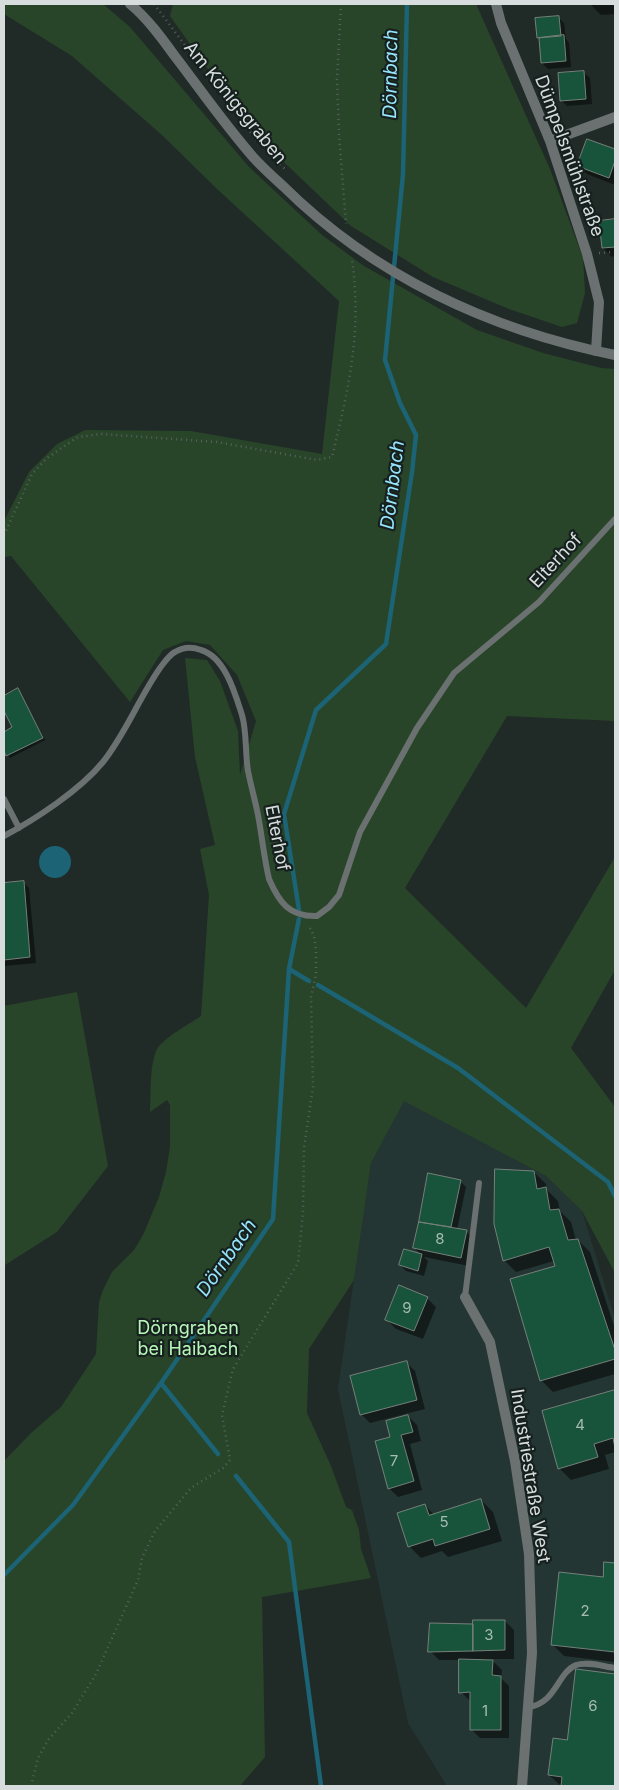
<!DOCTYPE html>
<meta charset="utf-8">
<style>
body{margin:0}
#map{position:relative;width:619px;height:1790px;overflow:hidden;background:#202b28;font-family:Inter,sans-serif}
canvas{display:block}
.frame{position:absolute;inset:0;border:5px solid #d7dddc;pointer-events:none}
</style>
<div id="map">
<canvas width="619" height="1790"></canvas>
<div class="frame"></div>
</div>
<script>
const ctx = document.querySelector('canvas').getContext('2d');
ctx.lineJoin = 'round';
function paint(path, color) { ctx.fillStyle = color; ctx.fill(path, 'evenodd'); }
function stroke(path, color, width, dash) { ctx.strokeStyle = color; ctx.lineWidth = width; ctx.lineCap = dash ? 'butt' : 'round'; ctx.setLineDash(dash || []); ctx.stroke(path); }
function drawText(font, color, halo, rows, align = 'center') {
  ctx.font = font + ' Inter,sans-serif'; ctx.lineWidth = 4.5; ctx.setLineDash([]); ctx.textBaseline = 'middle'; ctx.strokeStyle = halo; ctx.fillStyle = color; for (const [text, x, y, turn = 0] of rows) {
    ctx.save(); ctx.translate(x, y); ctx.rotate((+turn || 0) * Math.PI / 180); ctx.textAlign = isNaN(turn) ? turn : align; if (halo) ctx.strokeText(text, 0, 0); ctx.fillText(text, 0, 0); ctx.restore();
  }
}
paint(new Path2D(`
 M404,1100L546,1176L582,1211L615,1319V1786H447L408,1723L338,1389L371,1163Z`), '#243633');
paint(new Path2D(`
 M4,4H103L130,27L249,167L322,235L364,266L477,330L543,353L601,368L615,369V721L507,716L405,888L526,1008L615,857V970L571,1048L615,1107V1273L582,1211L546,1176L404,1101L371,1163L354,1280L309,1349L307,1413L331,1466L346,1507L352,1510L359,1530L361,1549L371,1578L262,1597L265,1757L240,1786H4V1461L31,1433L61,1407L96,1354L99,1302L103,1290L112,1272L134,1250L143,1235L159,1197L166,1172L170,1147V1105L167,1100L150,1112C151,1095 149,1059 159,1046C170,1034 188,1025 201,1016L209,895L200,849L215,845L195,757L185,658L207,660L220,681L238,731L240,775L256,721L237,675L210,645L186,641L163,650L130,702L11,556L4,557V521L29,472L57,444L85,430L191,431L322,454L339,301L216,188L163,136L72,56L4,14Z
 M173,4H476L550,169L583,258L585,293L577,323L562,327L509,309L433,277L351,226L266,145L217,82L170,16Z
 M77,992L108,1166L57,1232L5,1265L4,1268V1006Z`), '#294529');
paint(new Path2D(`
 M39 862a16 16 0 1 1 32 0a16 16 0 1 1-32 0Z`), '#1b6375');
paint(new Path2D(`
 M592,4H615V14L601,15L592,6Z
 M558,17L564,23L566,39L569,43L571,67L548,69L542,63L537,19Z
 M584,73L590,78L592,104L567,106L561,100Z
 M588,140L615,151V185L587,174L578,165Z
 M615,220V256L612,257L603,248L600,222Z
 M18,690L45,740L10,758L4,748V733L14,728L4,708V697Z
 M23,882L29,888L36,963L4,966V884Z
 M534,1172L546,1184V1189L558,1201L560,1211L571,1222L576,1240H578L590,1252L615,1329V1374L553,1392L541,1380L556,1267L554,1261L516,1272L504,1260Z
 M460,1181L466,1187L457,1230L466,1231L475,1240L469,1266L424,1257L428,1261L424,1276L406,1271L400,1265L421,1255L415,1248L420,1222Z
 M427,1298L436,1307L423,1339L396,1329L387,1320Z
 M406,1362L415,1371L425,1409L370,1423L361,1414Z
 M615,1391V1452L605,1455L609,1469L571,1480L559,1468L543,1412Z
 M408,1416L417,1425L421,1441L410,1444L422,1490L398,1497L389,1488L392,1438Z
 M481,1500L493,1512L502,1541L448,1557L442,1551L421,1558L409,1546L425,1505L434,1515Z
 M605,1563L615,1564V1662L564,1656L552,1644L604,1579Z
 M505,1621L514,1630V1659H491L502,1670L501,1678L509,1686V1738H480L471,1729V1701H470L461,1692L460,1660H439L430,1651L474,1625Z
 M577,1670L615,1675V1786H561L549,1775L568,1741Z`), '#0007');
stroke(new Path2D(`
 M299,910L284,814L316,710L386,644L412,472L416,435L400,403L385,360L403,174L407,4
 M289,969L309,981
 M318,985L458,1068L608,1182L615,1196
 M161,1383L218,1454
 M236,1476L289,1542L321,1786
 M4,1575L73,1505L161,1383L273,1219L289,969L299,919`), '#1b6375', 4.5);
const building = new Path2D(`
 M559,16L561,36L537,38L535,18Z
 M564,35L566,61L541,63L539,38Z
 M584,71L586,99L560,101L558,73Z
 M587,139L615,149V161L609,178L577,166Z
 M615,219V247L602,248L599,221Z
 M18,688L43,738L6,756L4,751V732L12,727L4,711V696Z
 M24,881L30,957L4,960V883Z
 M495,1169L534,1171L537,1189L546,1187L550,1210L559,1209L568,1240L578,1239L615,1350V1359L540,1381L510,1279L555,1266L549,1247L503,1261L494,1224Z
 M428,1173L461,1180L451,1227L419,1222Z
 M419,1222L467,1230L461,1258L413,1248Z
 M404,1249L422,1254L418,1271L399,1265Z
 M399,1285L428,1297L414,1331L385,1320Z
 M407,1361L417,1400L360,1415L350,1376Z
 M615,1390V1448L613,1438L594,1444L598,1457L558,1469L542,1411Z
 M408,1415L413,1432L401,1435L414,1481L388,1489L375,1441L390,1437L386,1421Z
 M481,1499L490,1529L435,1546L433,1539L408,1547L397,1513L425,1504L429,1515Z
 M604,1562L615,1563V1652L551,1645L559,1572L603,1577Z
 M473,1620H505V1650L473,1651Z
 M430,1623L473,1624V1651L428,1652Z
 M459,1659L493,1660L492,1675L501,1676V1730H470V1692L459,1693Z
 M576,1669L615,1674V1786H561L562,1777L548,1775L553,1738L567,1740Z`);
paint(building, '#18543c');
stroke(building, '#75807a', 1);
stroke(new Path2D(`
 M154,4L258,142
 M341,4L337,79L339,135L346,224
 M269,154L285,169
 M599,253L615,252
 M4,535L32,474L47,458L78,437L101,434L217,442L317,460L332,457C349,387 362,332 352,259
 M31,1786L38,1758L48,1740L72,1713L96,1674L138,1580L142,1558L155,1531L191,1488L223,1468L230,1460L222,1415L233,1369L298,1263L303,1212L304,1148L313,1087L311,997L316,975V949L314,936L309,926`), '#58625f', 2.5, [1, 4]);
stroke(new Path2D(`
 M4,799L19,828
 M4,836C36,819 80,790 103,762C126,733 139,698 160,668C164,663 169,655 175,652C183,647 193,647 201,650C225,657 235,693 242,715C247,732 245,753 248,771C251,786 255,800 258,815C262,836 264,858 269,879C279,902 289,917 317,916L329,907L339,895L360,832L417,728L454,673L539,602L615,519
 M465,1297L479,1183
 M528,1707C556,1704 557,1673 576,1665C587,1661 605,1667 615,1668`), '#6b7171', 6);
stroke(new Path2D(`
 M496,4L501,23L550,141L587,254L599,302L596,351
 M550,141L615,117
 M465,1297L490,1342L515,1461L529,1554L532,1653L522,1786`), '#6b7171', 10);
stroke(new Path2D(`
 M130,4C147,18 161,37 174,55C200,89 225,125 253,157C262,167 273,177 283,186C374,276 490,330 615,355`), '#6b7171', 10);
drawText('15px', '#a7bbb4', null, [
 ["8",440,1239],
 ["9",407,1308],
 ["4",580,1425],
 ["7",394,1461],
 ["5",444,1522],
 ["2",585,1611],
 ["3",489,1635],
 ["6",593,1706],
 ["1",485,1711]
]);
drawText('18px', '#d7dddc', '#16211f', [
 ["Am Königsgraben",235,103,51],
 ["Dümpelsmühlstraße",569,156,70],
 ["Elterhof",556,561,-47],
 ["Elterhof",277,838,79],
 ["Industriestraße West",530,1476,81]
]);
drawText('18px', '#b8f6b8', '#16211f', [
 ["Dörngraben",188,1329],
 ["bei Haibach",188,1350]
]);
drawText('italic 19px', '#97e5fc', '#16211f', [
 ["Dörnbach",391,74,-89],
 ["Dörnbach",393,485,-83],
 ["Dörnbach",227,1258,-55]
]);
</script>
